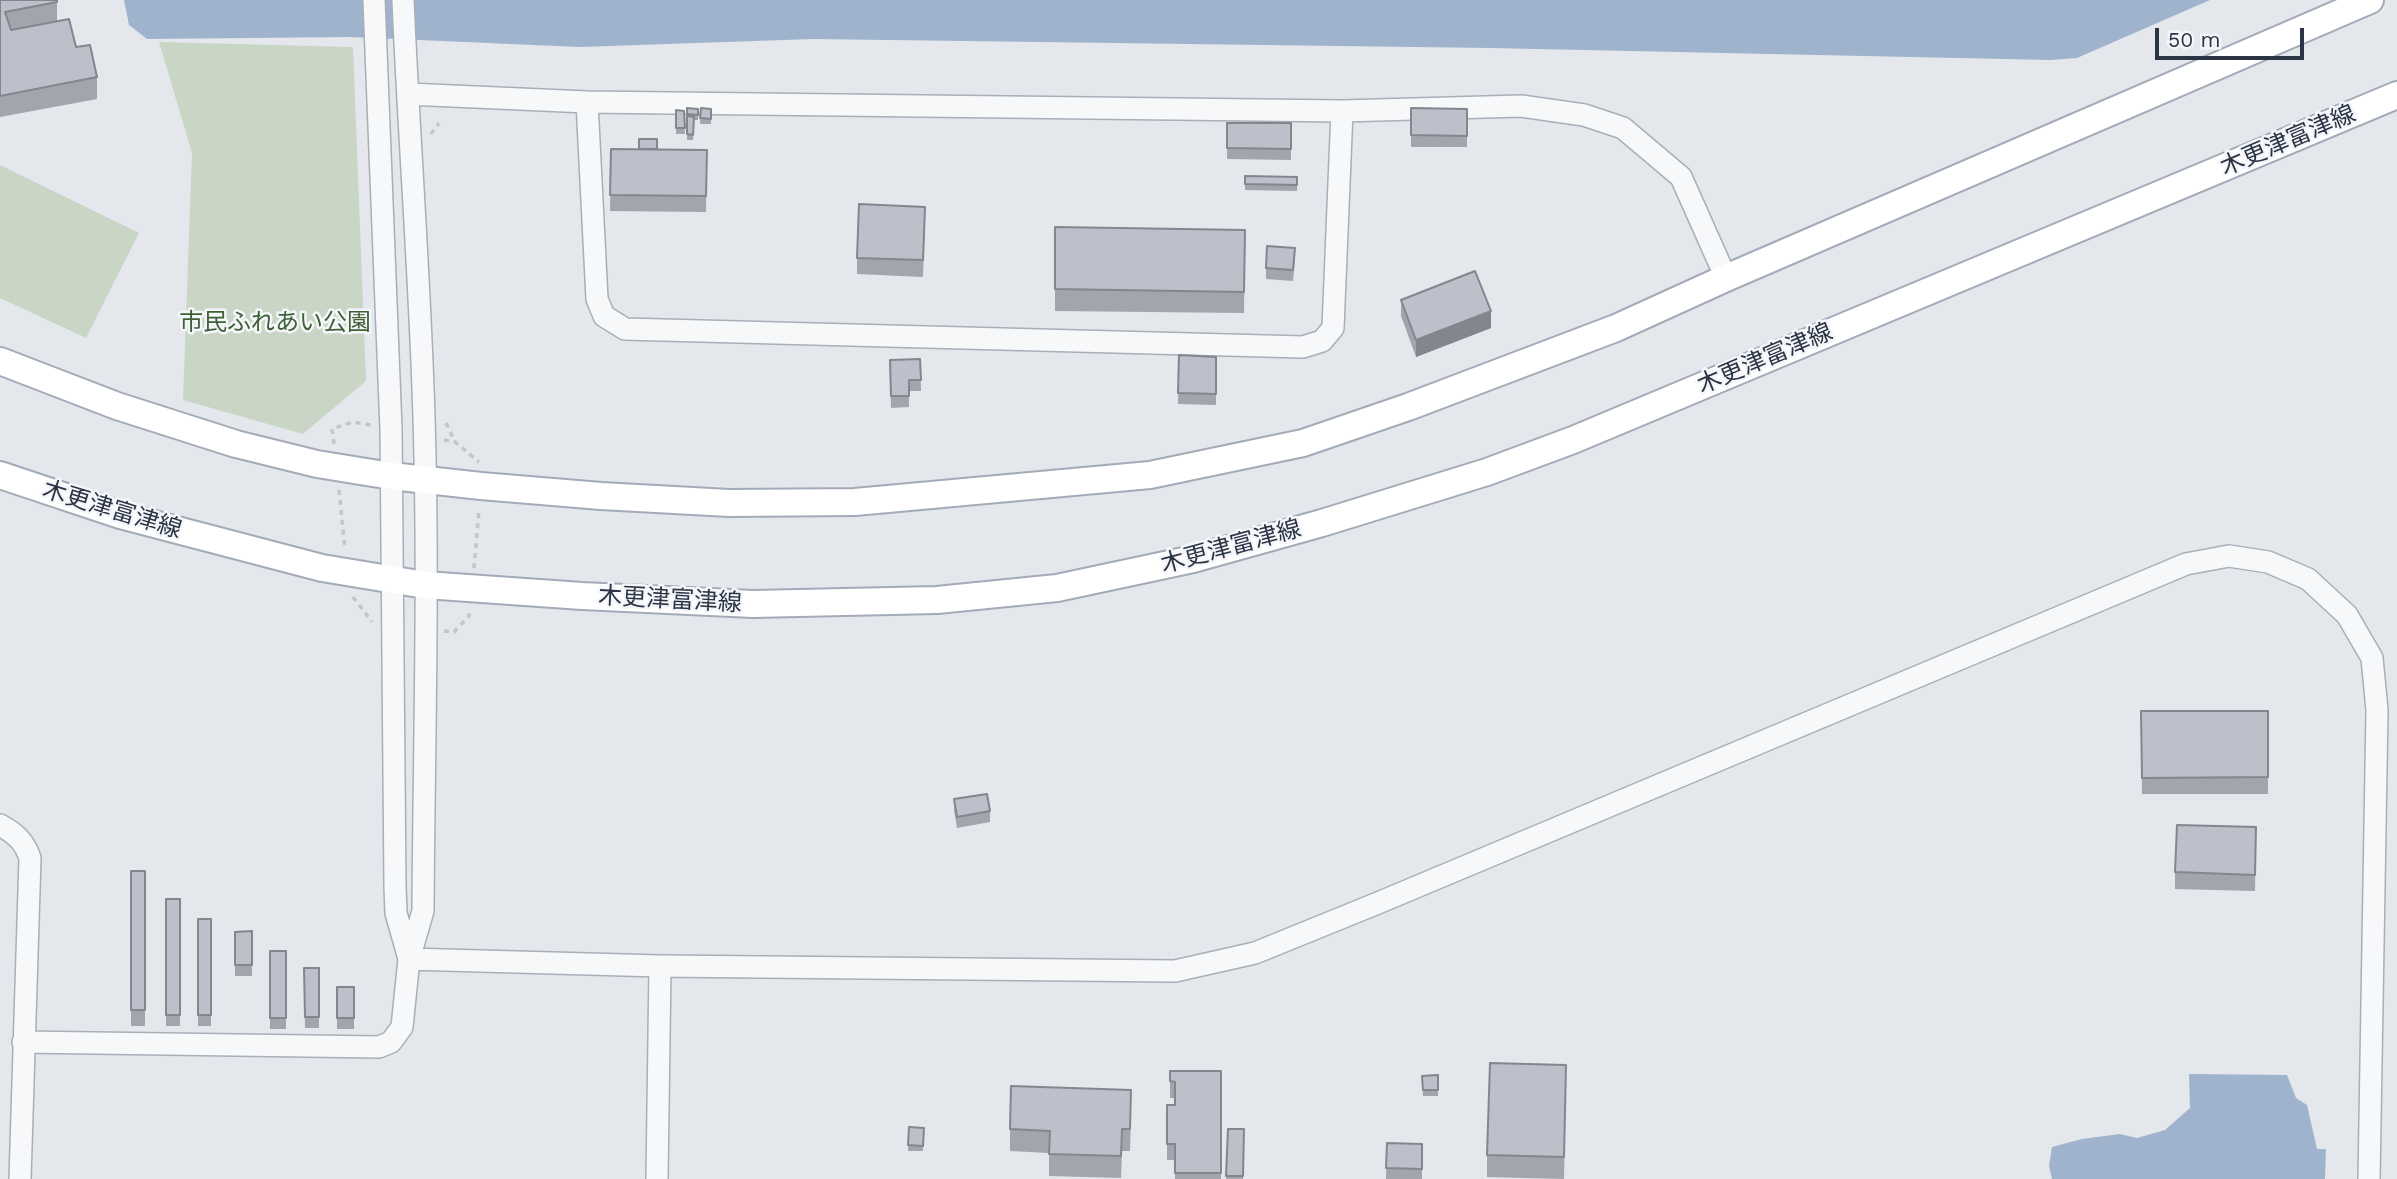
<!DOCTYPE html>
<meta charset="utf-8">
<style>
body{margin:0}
#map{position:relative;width:2397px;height:1179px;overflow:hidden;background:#e4e7ec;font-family:"Work Sans",sans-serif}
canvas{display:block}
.scale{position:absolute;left:2155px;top:28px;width:149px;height:32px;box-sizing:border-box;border:4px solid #2b3445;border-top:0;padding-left:9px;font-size:21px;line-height:24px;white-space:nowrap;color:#2b3445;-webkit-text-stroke:5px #f4f6f9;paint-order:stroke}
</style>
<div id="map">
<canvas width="2397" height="1179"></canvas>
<div class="scale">50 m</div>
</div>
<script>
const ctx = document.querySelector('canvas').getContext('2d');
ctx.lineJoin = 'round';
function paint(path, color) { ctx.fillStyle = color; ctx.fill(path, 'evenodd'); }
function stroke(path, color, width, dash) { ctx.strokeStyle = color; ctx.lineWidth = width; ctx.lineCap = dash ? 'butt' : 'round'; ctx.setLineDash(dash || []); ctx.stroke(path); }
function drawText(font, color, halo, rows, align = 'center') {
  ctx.font = font + ' "Work Sans","Noto Sans JP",sans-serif'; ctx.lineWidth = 5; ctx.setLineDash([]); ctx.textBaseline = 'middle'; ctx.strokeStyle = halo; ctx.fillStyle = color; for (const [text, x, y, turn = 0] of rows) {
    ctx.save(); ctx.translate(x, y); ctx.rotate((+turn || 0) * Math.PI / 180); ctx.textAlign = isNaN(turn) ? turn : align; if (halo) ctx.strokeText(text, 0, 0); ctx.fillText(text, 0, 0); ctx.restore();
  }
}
paint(new Path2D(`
 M159,42L353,47L366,381L303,434L183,400L192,153Z
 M0,165L139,233L86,338L0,298Z`), '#c9d6c5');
paint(new Path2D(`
 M124,0H2210L2077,58L2051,60L1490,48L813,39L580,47L350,37L147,39L129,25Z
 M2189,1074L2287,1075L2296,1098L2307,1105L2317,1149H2326L2325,1179H2052L2049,1166L2052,1147L2082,1139L2120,1134L2137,1138L2165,1130L2190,1108Z`), '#9fb4cc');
const minor = new Path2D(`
 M374,0L391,429L395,887L396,913L409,959
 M408,94L587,102L1342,111L1521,106L1584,115L1623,128L1681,177L1726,278
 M587,102L597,299L604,316L625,329L1303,347L1322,341L1333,328L1342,111
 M0,825C16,834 24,841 30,858L20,1179
 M409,959L660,966L1175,971L1255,953L1378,903L2186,564L2229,556L2268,562L2308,579L2347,615L2372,658L2377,710L2369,1179
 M23,1042L379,1047L391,1042L402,1027L409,959L423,911C424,747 429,582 424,418C420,279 409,140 403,0
 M657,1179L660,966`);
const major = new Path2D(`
 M0,361L117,406L236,444L317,464L391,476L481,486L601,496L729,503L855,502L1150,475L1303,443L1408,407L1616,328L1726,278L2370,0
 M0,475L120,515L322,568L425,585L582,596L753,604L937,600L1057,588L1193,559L1322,523L1487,472L1573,440L2397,95`);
stroke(minor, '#a9aeb7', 24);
stroke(major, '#a3abb8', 30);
stroke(new Path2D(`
 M431,134L439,123
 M446,423L455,442L479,462
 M444,440L455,442
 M334,444L332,429L353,422L371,425
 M339,490L345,549
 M474,568L479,509
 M353,597L372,622
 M444,631L454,632L469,616L470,611`), '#c2c5cb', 3.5, [5, 5]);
stroke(minor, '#f7f8fa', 21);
stroke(major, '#fff', 26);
paint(new Path2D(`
 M0,0H57V22L97,77V99L0,117Z
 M687,108L698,114V120H694L693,140H687Z
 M701,108L711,109V124H700Z
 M1411,108L1467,109V147H1411Z
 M676,110L684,111L685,134H676Z
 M1227,123H1291V160L1227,159Z
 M611,149L707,150L706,212L610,211Z
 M1245,176L1297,177V191L1245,190Z
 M925,223L923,277L857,274V258Z
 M1055,227L1245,230L1244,313L1055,311Z
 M1295,259L1293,281L1266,279V268Z
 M1401,300L1491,328L1416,357L1401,316Z
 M1179,355L1216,357V405L1178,404Z
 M920,359L921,391H909V407L891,408L890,360Z
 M2141,711H2268V794H2142Z
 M954,799L990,811V822L957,828L954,810Z
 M2256,827L2255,891L2175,889V872Z
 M131,871H145V1026H131Z
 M166,899H180V1026H166Z
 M198,919H211V1026H198Z
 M252,931V976H235V932Z
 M270,951H286V1029H270Z
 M304,968H319V1028H305Z
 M337,987H354V1029H337Z
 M1170,1071H1221V1179H1175V1160H1167V1105H1175V1098H1170Z
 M1438,1075V1096H1423L1422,1076Z
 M1566,1087L1564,1179L1487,1177V1155Z
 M1131,1112L1130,1151H1122L1121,1178L1049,1176V1153L1010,1151V1129Z
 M909,1127L924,1128L923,1151H908Z
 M1228,1129H1244L1243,1179H1226Z
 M1387,1143L1422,1144V1179H1386Z`), '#a1a5ae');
paint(new Path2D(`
 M1491,311V328L1416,357V340Z`), '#83868d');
const building = new Path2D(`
 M0,0H57V2L5,12L11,30L69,19L76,47L90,45L97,77L0,96Z
 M687,108L698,109V115L687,114Z
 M701,108L711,109V119L700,118Z
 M1411,108L1467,109V136L1411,135Z
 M676,110L684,111L685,128H676Z
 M687,116L694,117L693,135L687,134Z
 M1227,123H1291V149L1227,148Z
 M639,139H657V149H639Z
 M611,149L707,150L706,196L610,195Z
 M1245,176L1297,177V185L1245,184Z
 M859,204L925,207L923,260L857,258Z
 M1055,227L1245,230L1244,292L1055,289Z
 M1267,246L1295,248L1293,270L1266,268Z
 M1475,271L1491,311L1416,340L1401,300Z
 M1179,355L1216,357V394L1178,393Z
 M920,359L921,380H909V396H891L890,360Z
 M2141,711H2268V777L2142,778Z
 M987,794L990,811L957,817L954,799Z
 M2177,825L2256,827L2255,875L2175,872Z
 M131,871H145V1010H131Z
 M166,899H180V1015H166Z
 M198,919H211V1015H198Z
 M252,931V965H235V932Z
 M270,951H286V1018H270Z
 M304,968H319V1017H305Z
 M337,987H354V1018H337Z
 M1490,1063L1566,1065L1564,1157L1487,1155Z
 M1170,1071H1221V1173H1175V1144H1167V1105H1175V1082L1170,1081Z
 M1438,1075V1090H1423L1422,1076Z
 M1011,1086L1131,1090L1130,1129H1122L1121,1156L1049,1154L1050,1131L1010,1129Z
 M909,1127L924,1128L923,1146L908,1145Z
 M1228,1129H1244L1243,1176H1226Z
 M1387,1143L1422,1144V1169L1386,1168Z`);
paint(building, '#bbc0ca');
stroke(building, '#83868d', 2);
drawText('24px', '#2b3445', '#f4f6f9', [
 ["木更津富津線",2288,141,-23],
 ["木更津富津線",1765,359,-23],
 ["木更津富津線",112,510,17],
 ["木更津富津線",1231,547,-15],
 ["木更津富津線",670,600,3]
]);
drawText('24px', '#3f6138', '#f4f6f9', [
 ["市民ふれあい公園",275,323]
]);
</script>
